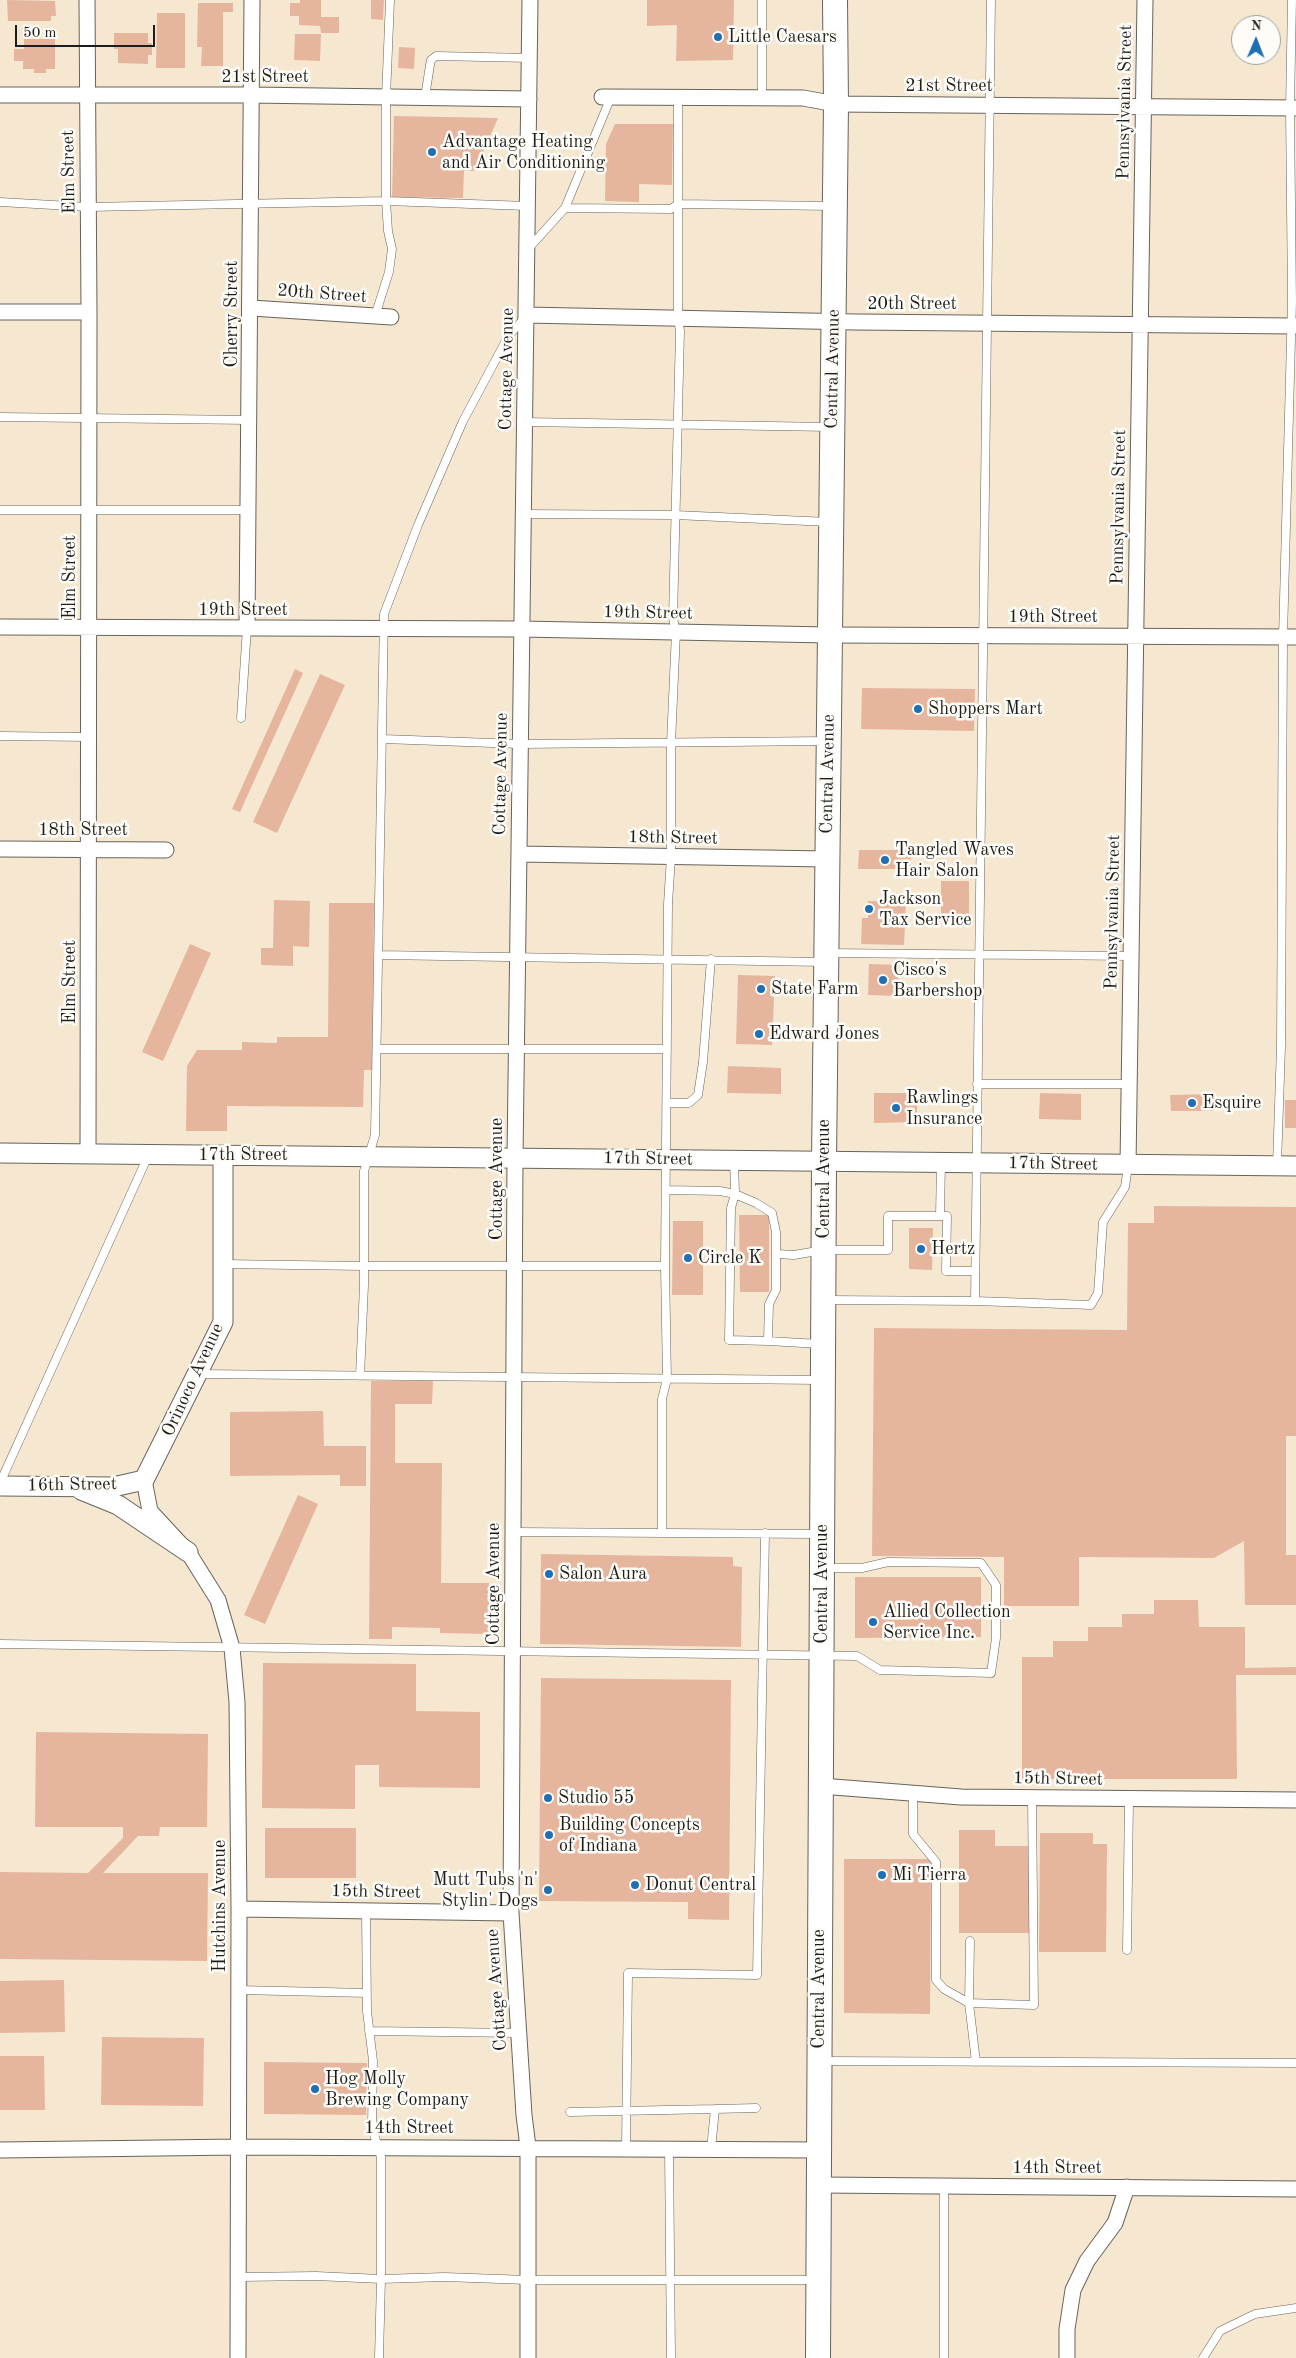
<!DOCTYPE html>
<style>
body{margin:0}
#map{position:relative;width:1296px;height:2358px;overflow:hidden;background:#f6e7d1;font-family:"Old Standard TT",serif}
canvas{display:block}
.north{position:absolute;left:1231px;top:15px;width:50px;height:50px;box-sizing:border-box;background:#fdfcf7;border:1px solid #a3a29f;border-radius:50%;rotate:1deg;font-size:14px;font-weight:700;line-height:20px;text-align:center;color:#1c1c1c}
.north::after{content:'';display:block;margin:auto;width:18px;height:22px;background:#1f6fb2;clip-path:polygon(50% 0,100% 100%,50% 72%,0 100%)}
.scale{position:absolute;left:15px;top:25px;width:140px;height:22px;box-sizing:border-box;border:2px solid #1c1c1c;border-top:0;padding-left:6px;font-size:15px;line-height:18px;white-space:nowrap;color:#1c1c1c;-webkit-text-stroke:4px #fdfcf7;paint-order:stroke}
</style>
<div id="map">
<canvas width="1296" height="2358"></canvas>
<div class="north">N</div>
<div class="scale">50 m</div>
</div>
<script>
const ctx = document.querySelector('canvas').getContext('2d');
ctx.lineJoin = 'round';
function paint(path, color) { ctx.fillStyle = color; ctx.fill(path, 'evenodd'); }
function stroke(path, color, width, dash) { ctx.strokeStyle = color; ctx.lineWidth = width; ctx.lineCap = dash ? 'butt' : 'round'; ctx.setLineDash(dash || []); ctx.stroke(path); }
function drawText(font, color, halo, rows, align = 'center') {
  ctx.font = font + ' "Old Standard TT",serif'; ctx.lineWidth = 5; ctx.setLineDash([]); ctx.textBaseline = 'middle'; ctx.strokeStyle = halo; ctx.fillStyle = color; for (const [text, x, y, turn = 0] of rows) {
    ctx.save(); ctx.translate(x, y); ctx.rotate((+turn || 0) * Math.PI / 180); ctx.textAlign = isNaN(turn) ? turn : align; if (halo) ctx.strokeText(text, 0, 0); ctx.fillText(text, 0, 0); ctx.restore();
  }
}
paint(new Path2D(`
 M7,0L55,1L56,16H51V21H8Z
 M300,0H321V17H339V33H321L320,26L299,25V16H290V3H300Z
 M371,0H384L383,20L371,19Z
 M647,0H734L733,60L676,61L677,25L647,26Z
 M198,3H233V12H223V66H201L202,47H197Z
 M157,13H185V68H156Z
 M114,33H148V43H152V55H148V64L118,63V49H114Z
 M295,34H321L320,61L294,60Z
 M24,39H55V69H46V73H34V69H23V61H14V49H24Z
 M399,47L415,48L414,69L398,68Z
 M394,116L498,118L475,171H464L463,198L392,197Z
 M615,124H673L672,185L639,184V202L605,201L606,144Z
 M295,669L303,673L240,812L232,809Z
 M320,674L345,685L277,833L253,822Z
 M862,688L975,689L974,731L861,729Z
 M859,850H911V869H858Z
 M941,881H969V914H941Z
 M274,900L310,901L309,947L293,946V966L261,965V948H273Z
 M868,901L906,902L904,945L861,944L862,918H868Z
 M329,903H374L372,1070H364L363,1107L227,1106V1131H186L187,1066L197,1050H242V1042L277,1043V1037H328Z
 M190,944L211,953L163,1061L142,1052Z
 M869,964L899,965L898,996L868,995Z
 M738,975L775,976L772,1045L736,1044Z
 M728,1066L781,1068V1094L727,1093Z
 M874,1093H917V1122L874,1123Z
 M1040,1093L1081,1094V1120L1039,1119Z
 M1214,1094V1111H1171L1170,1095Z
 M1285,1100H1296V1128H1285Z
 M1154,1206L1296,1207V1436H1286V1555H1296V1605H1245L1244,1541L1214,1558L1079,1557V1606H1004V1557L872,1556L874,1328L1127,1330L1128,1223H1154Z
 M739,1215H769V1292H740Z
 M673,1221H703V1295H672Z
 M909,1228H933L932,1270L909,1269Z
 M371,1381H433L432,1404H395V1463H442L441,1583H489V1634L440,1633V1628L392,1627V1639H369Z
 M323,1411L324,1446H366V1486H340V1475L230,1476V1412Z
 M298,1495L318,1504L265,1624L244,1615Z
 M541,1554L733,1557V1566L742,1567L741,1647L540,1644Z
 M855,1577H981V1637L855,1638Z
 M1154,1600H1198L1199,1627H1245V1668L1296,1667V1675H1236L1237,1779H1022V1657H1053V1641H1088V1627H1122V1614H1154Z
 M263,1663L416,1664V1711L480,1712V1788L379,1787V1765H355V1809L262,1808Z
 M541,1678L731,1680L729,1920L688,1919V1902L539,1901Z
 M36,1732L208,1734L207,1827H160L159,1836H138L103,1873H208L207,1961L0,1959V1872L88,1873L123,1838V1827H35Z
 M265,1828H356V1878H265Z
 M959,1830H995V1846H1029V1933H959Z
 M1040,1833H1093V1844H1107L1106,1952H1039Z
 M844,1859H931L930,2014L844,2013Z
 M64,1980L65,2032L0,2033V1981Z
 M102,2037L204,2038L203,2106L101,2105Z
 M0,2056H44L45,2110H0Z
 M264,2062L367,2063L366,2115L264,2114Z`), '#e6b59e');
const service = new Path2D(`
 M762,0V98
 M425,97L430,65L431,60L436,56L530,58
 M0,202L88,207L386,201L528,206
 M565,208L671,209L678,204L833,206
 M528,249L565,208L611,97
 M375,316L389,272L392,249L388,231L386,201V97L390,0
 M0,417L250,420
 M525,422L831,427
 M0,510H249
 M523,514L675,515L829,522
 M241,718L247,628
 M0,736L89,737
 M383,739L520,744L826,741
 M828,953L1131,956
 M379,955L824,962
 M377,1049H667
 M977,1084H1129
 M668,1103H689L698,1095L703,1062L711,959
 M734,1160L735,1194L756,1203L772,1213L776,1232V1254
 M1277,1165L1281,1046L1283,637L1292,302L1290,108L1292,0
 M666,1190L720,1191L735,1194L731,1208L729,1340L768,1341
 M940,1216H947L946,1271H975
 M222,1264L364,1266H665
 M826,1300L975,1301L991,0
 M975,1301L1091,1305L1098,1293L1103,1222L1125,1187L1128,1166
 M820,1344L768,1341L769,1304L776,1290V1254L794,1255L823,1250H888V1216H940L941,1162
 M198,1374L821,1380
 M360,1376L364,1285V1171L375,1135L384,614L418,525L463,421L509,335L524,319
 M0,1483L148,1156
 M514,1532L819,1534
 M662,1532V1399L667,1379L665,1266L668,904L671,857V743L676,632L673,618L680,331L678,318V98
 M0,1644L857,1656L880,1670L991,1673L996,1638V1585L981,1563L888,1562L862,1568H826
 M913,1793V1834L936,1862V1980L944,1989L969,2003L976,2062
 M366,1911L367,2011L373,2061L372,2128L381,2157V2279L379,2358
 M970,1941L969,2003L1034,2005L1032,1797
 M1127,1950L1129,1799
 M239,1990L367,1993
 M369,2031L519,2033
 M823,2061L1296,2063
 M570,2112L715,2109
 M626,2148L628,1973L757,1975L765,1533
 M669,2149L671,2358
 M711,2149L715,2109L756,2108
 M238,2277L316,2276L381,2279L444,2277L528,2280H816
 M944,2358V2186
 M1203,2358L1220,2331L1255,2314L1296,2308`);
const minor = new Path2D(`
 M87,0L89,312L88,1154
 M0,95H251L529,99
 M602,97L803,98L836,104L1296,108
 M251,308L391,317
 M0,312H89
 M527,315L855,322L1296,326
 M0,627L521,629L829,635L1296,637
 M247,628L252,0
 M0,849L166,850
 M519,854L827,859
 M1128,1165L1145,0
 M144,1480L150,1511L188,1552L218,1600L232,1648L237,1702L239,1909L238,2358
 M821,1786L961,1797L1296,1800
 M239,1909L511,1913
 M0,2150L240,2147L819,2150
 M819,2185L1296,2189
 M528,2358V2147L524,2115L511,1913L515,1157L530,0
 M1067,2358V2329L1073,2290L1087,2261L1115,2223L1127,2187`);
const tertiary = new Path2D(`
 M0,1153L1296,1166
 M0,1486L113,1487L144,1480L223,1322V1155
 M81,1490L118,1505L188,1552`);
const primary = new Path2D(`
 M818,2358L824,1161L836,104L835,0`);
stroke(service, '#68635b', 9);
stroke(minor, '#68635b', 17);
stroke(tertiary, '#68635b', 21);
stroke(primary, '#68635b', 26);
stroke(service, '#fff', 8);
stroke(minor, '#fff', 15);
stroke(tertiary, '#fff', 19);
stroke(primary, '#fff', 24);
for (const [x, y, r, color] of [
 [718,37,5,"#1f6fb2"],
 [432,152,5,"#1f6fb2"],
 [918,709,5,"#1f6fb2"],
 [885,860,5,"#1f6fb2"],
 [869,909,5,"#1f6fb2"],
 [883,980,5,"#1f6fb2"],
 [761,989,5,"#1f6fb2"],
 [759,1034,5,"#1f6fb2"],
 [1192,1103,5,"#1f6fb2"],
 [896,1108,5,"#1f6fb2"],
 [921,1249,5,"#1f6fb2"],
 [688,1258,5,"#1f6fb2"],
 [549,1574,5,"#1f6fb2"],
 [873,1622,5,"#1f6fb2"],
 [548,1798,5,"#1f6fb2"],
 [549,1835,5,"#1f6fb2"],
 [882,1875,5,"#1f6fb2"],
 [635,1885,5,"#1f6fb2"],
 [548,1890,5,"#1f6fb2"],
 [315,2089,5,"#1f6fb2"]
]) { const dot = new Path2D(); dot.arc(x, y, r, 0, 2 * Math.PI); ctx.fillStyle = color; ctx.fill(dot); stroke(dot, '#fdfcf7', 2); }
drawText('18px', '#1c1c1c', '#fdfcf7', [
 ["Little Caesars",728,37],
 ["Advantage Heating",442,142],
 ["and Air Conditioning",442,163],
 ["Shoppers Mart",928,709],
 ["Tangled Waves",895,850],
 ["Hair Salon",895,871],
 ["Jackson",879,899],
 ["Tax Service",879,920],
 ["Cisco's",893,970],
 ["Barbershop",893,991],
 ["State Farm",771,989],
 ["Edward Jones",769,1034],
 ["Rawlings",906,1098],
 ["Insurance",906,1119],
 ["Esquire",1202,1103],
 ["Hertz",931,1249],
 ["Circle K",698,1258],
 ["Salon Aura",559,1574],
 ["Allied Collection",883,1612],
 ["Service Inc.",883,1633],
 ["Studio 55",558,1798],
 ["Building Concepts",559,1825],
 ["of Indiana",559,1846],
 ["Mi Tierra",892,1875],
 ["Mutt Tubs 'n'",538,1880,"right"],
 ["Stylin' Dogs",538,1901,"right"],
 ["Donut Central",645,1885],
 ["Hog Molly",325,2079],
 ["Brewing Company",325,2100]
], 'left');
drawText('18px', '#1c1c1c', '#fdfcf7', [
 ["21st Street",265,77],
 ["21st Street",949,86],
 ["Pennsylvania Street",1125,102,-89],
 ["Elm Street",69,172,-91],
 ["20th Street",322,294,4],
 ["20th Street",912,304],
 ["Cherry Street",232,314,-90],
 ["Cottage Avenue",507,369,-89],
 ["Central Avenue",833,369,-89],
 ["Pennsylvania Street",1119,507,-89],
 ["Elm Street",70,577,-90],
 ["19th Street",243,610],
 ["19th Street",648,613,1],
 ["19th Street",1053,617],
 ["Cottage Avenue",501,774,-89],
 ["Central Avenue",828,774,-89],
 ["18th Street",83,830],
 ["18th Street",673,838,1],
 ["Pennsylvania Street",1113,912,-89],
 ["Elm Street",70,982,-90],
 ["17th Street",243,1155],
 ["17th Street",648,1159,1],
 ["17th Street",1053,1164,1],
 ["Cottage Avenue",497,1179,-90],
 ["Central Avenue",824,1179,-90],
 ["Orinoco Avenue",193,1380,-65],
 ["16th Street",72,1485,-1],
 ["Cottage Avenue",494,1584,-90],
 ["Central Avenue",822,1584,-90],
 ["15th Street",1058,1779,1],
 ["15th Street",376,1892,1],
 ["Hutchins Avenue",220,1906,-90],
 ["Central Avenue",819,1989,-90],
 ["Cottage Avenue",497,1990,-94],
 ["14th Street",409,2128],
 ["14th Street",1057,2168]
]);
</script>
